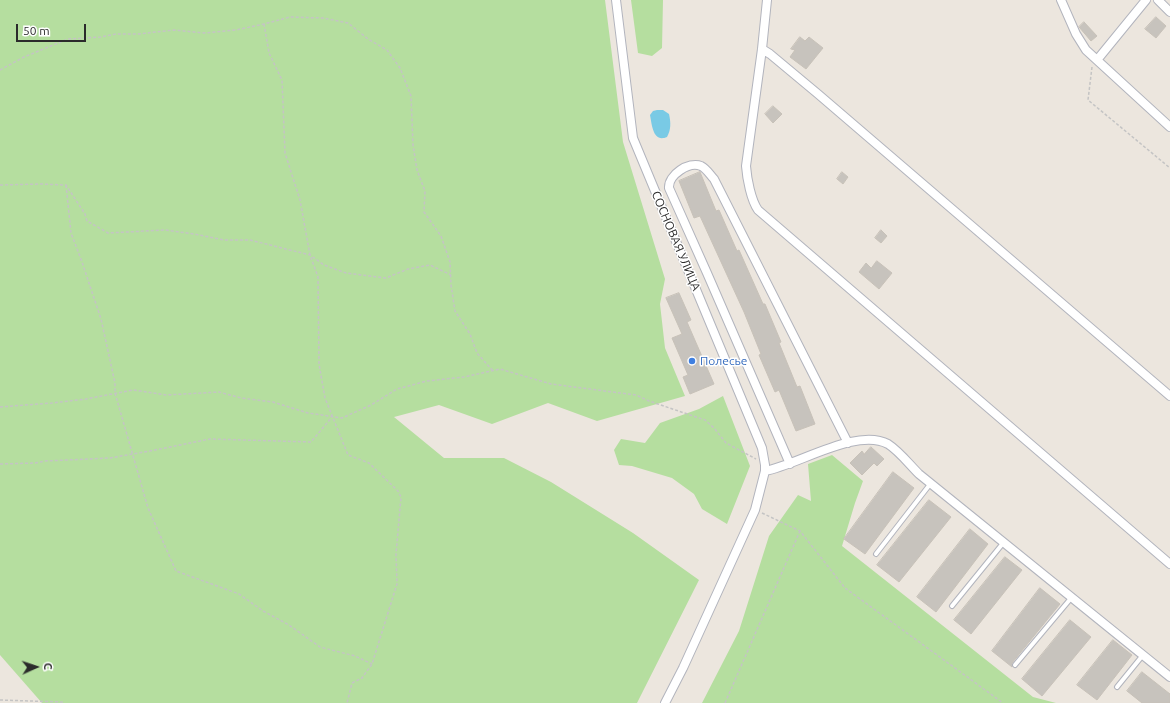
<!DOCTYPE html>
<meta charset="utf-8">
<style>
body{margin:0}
#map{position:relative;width:1170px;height:703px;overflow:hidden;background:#ece6de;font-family:Ubuntu,sans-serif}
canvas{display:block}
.north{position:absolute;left:16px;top:647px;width:40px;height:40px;-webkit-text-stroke:3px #fff;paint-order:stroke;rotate:87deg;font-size:11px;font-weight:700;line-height:16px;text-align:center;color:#2b2b2b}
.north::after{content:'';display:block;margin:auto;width:14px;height:18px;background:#2b2b2b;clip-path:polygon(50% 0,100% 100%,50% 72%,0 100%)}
.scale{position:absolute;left:16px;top:24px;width:70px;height:18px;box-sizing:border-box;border:2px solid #2b2b2b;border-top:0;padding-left:5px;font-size:12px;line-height:14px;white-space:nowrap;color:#2b2b2b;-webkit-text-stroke:3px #fff;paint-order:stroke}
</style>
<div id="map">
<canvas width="1170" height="703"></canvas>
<div class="north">С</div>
<div class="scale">50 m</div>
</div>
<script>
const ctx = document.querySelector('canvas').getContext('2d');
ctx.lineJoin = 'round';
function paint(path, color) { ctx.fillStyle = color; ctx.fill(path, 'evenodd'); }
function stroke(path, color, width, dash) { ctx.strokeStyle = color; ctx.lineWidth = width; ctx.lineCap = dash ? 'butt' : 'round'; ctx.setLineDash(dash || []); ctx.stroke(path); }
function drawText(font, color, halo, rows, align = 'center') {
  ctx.font = font + ' Ubuntu,sans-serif'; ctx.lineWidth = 3; ctx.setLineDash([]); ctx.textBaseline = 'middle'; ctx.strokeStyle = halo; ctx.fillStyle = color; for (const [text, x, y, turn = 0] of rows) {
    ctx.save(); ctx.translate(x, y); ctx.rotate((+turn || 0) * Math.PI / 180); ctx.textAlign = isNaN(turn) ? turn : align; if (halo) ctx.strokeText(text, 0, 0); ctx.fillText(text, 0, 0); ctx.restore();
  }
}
paint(new Path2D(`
 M0,0H605L623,142L665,279L660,304L665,348L685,396L597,421L548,403L492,424L439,405L394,417L444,458H504L551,482L633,533L699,580L637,703H42L0,655Z
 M631,0H663L662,48L652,56L638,53Z
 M723,396L750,466L727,524L702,509L694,494L672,478L632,466L619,465L614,450L621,439L645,443L660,423L699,409Z
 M832,455L863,481L855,503L842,546L1033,697L1056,703H702L739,631L769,536L798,495L811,501L808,464Z`), '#b5de9f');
paint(new Path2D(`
 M657,110H663L669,114C671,123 671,130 667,137C653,143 652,125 650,115L653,111Z`), '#79cae5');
const building = new Path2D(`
 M1156,17L1166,26L1156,38L1145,29Z
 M1084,22L1097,36L1091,41L1079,27Z
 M800,37L805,41L809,37L823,48L806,69L790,57L795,50L791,49Z
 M773,106L782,114L773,123L765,114Z
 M700,172L716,211L719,210L737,251L739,250L763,304H765L781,342L779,343L797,387L800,386L815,424L796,431L779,390L775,392L759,355L761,354L744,312L700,216L694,218L679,181Z
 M842,172L848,177L843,184L837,179Z
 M881,230L887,236L881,243L875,238Z
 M877,261L892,273L879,289L859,272L866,263L871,268Z
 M679,293L691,320L687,322L714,384L690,394L683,377L688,375L672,338L682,334L666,298Z
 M871,447L884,459L877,466L874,463L862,475L850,463L862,451L864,454Z
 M893,472L914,488L865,554L844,539Z
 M929,500L951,517L899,582L877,565Z
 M970,529L988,544L936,612L917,597Z
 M1005,557L1022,570L971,634L954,620Z
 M1040,588L1060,604L1012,663V667L992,651Z
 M1070,620L1091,637L1042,696L1022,679Z
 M1113,640L1132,655L1097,700L1077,685Z
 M1142,672L1170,694V703H1142L1127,691Z`);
paint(building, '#c7c3bd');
stroke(building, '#c7c1b8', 1);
const lane = new Path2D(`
 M876,554L931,483
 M952,606L1004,542
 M1015,665L1072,597
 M1117,687L1143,655`);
const street = new Path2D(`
 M616,0L633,138L762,448L765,465V471L755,510L683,668L665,703
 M767,0L762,49L746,166C747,179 751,200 758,210L1170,564
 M1061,0L1076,34L1086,50L1170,127
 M1158,0L1170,12
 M762,49L770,54L818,94L1170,396
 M1097,60L1146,0
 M790,464L707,273L669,188C668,175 689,161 701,166C707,169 710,175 714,179L848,443
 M765,471C798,465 857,427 888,444C899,451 909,464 919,474L1170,677`);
stroke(lane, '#b2b4bd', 6);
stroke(street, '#b2b4bd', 10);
stroke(new Path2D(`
 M264,24L269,53L282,80L285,153L300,200L310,255L318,277L319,364L325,398L348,455L369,463L398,491L401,497L396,554L397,584L372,664L362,678L352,683L347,703
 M1092,67L1088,100L1170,168
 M0,70L24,57L68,39L101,37L116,34H138L174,30L204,33L236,30L264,24L290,17L323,18L348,23L368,39L387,50L400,68L411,96L413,145L417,170L425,191L424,212L441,236L450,262L451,285L455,311L470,334L477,353L493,371
 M0,185L40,184L66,185L85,214L87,221L108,233L165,230L194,234L224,240H250L310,255L324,265L346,273L386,278L408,269L430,265L451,275
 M66,185L71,233L82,262L101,319L115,383V393L148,508L176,571L239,594L263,611L289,625L320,647L355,656L372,664
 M0,407L52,403L86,399L133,390L166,395L219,392L241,398L273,402L308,413L342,418L371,405L397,389L427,381L464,377L500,369L551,384L636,395L649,401L705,420L714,428L726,443L756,459
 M0,464L35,463L45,461L110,458L150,451L210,439L311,442L332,417
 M762,513L800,531L845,588L1003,703
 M0,700L62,702L64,703
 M725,703L800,531`), '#c4c4c4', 1.5, [3, 2]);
stroke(lane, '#fff', 4);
stroke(street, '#fff', 8);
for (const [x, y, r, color] of [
 [692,361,4,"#3f7fe0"]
]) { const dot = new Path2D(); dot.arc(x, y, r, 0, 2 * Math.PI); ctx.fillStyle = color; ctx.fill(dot); stroke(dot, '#fff', 1.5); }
drawText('12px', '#2b2b2b', '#fff', [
 ["СОСНОВАЯ УЛИЦА",676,241,67]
]);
drawText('12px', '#366cbe', '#fff', [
 ["Полесье",700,361]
], 'left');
</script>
